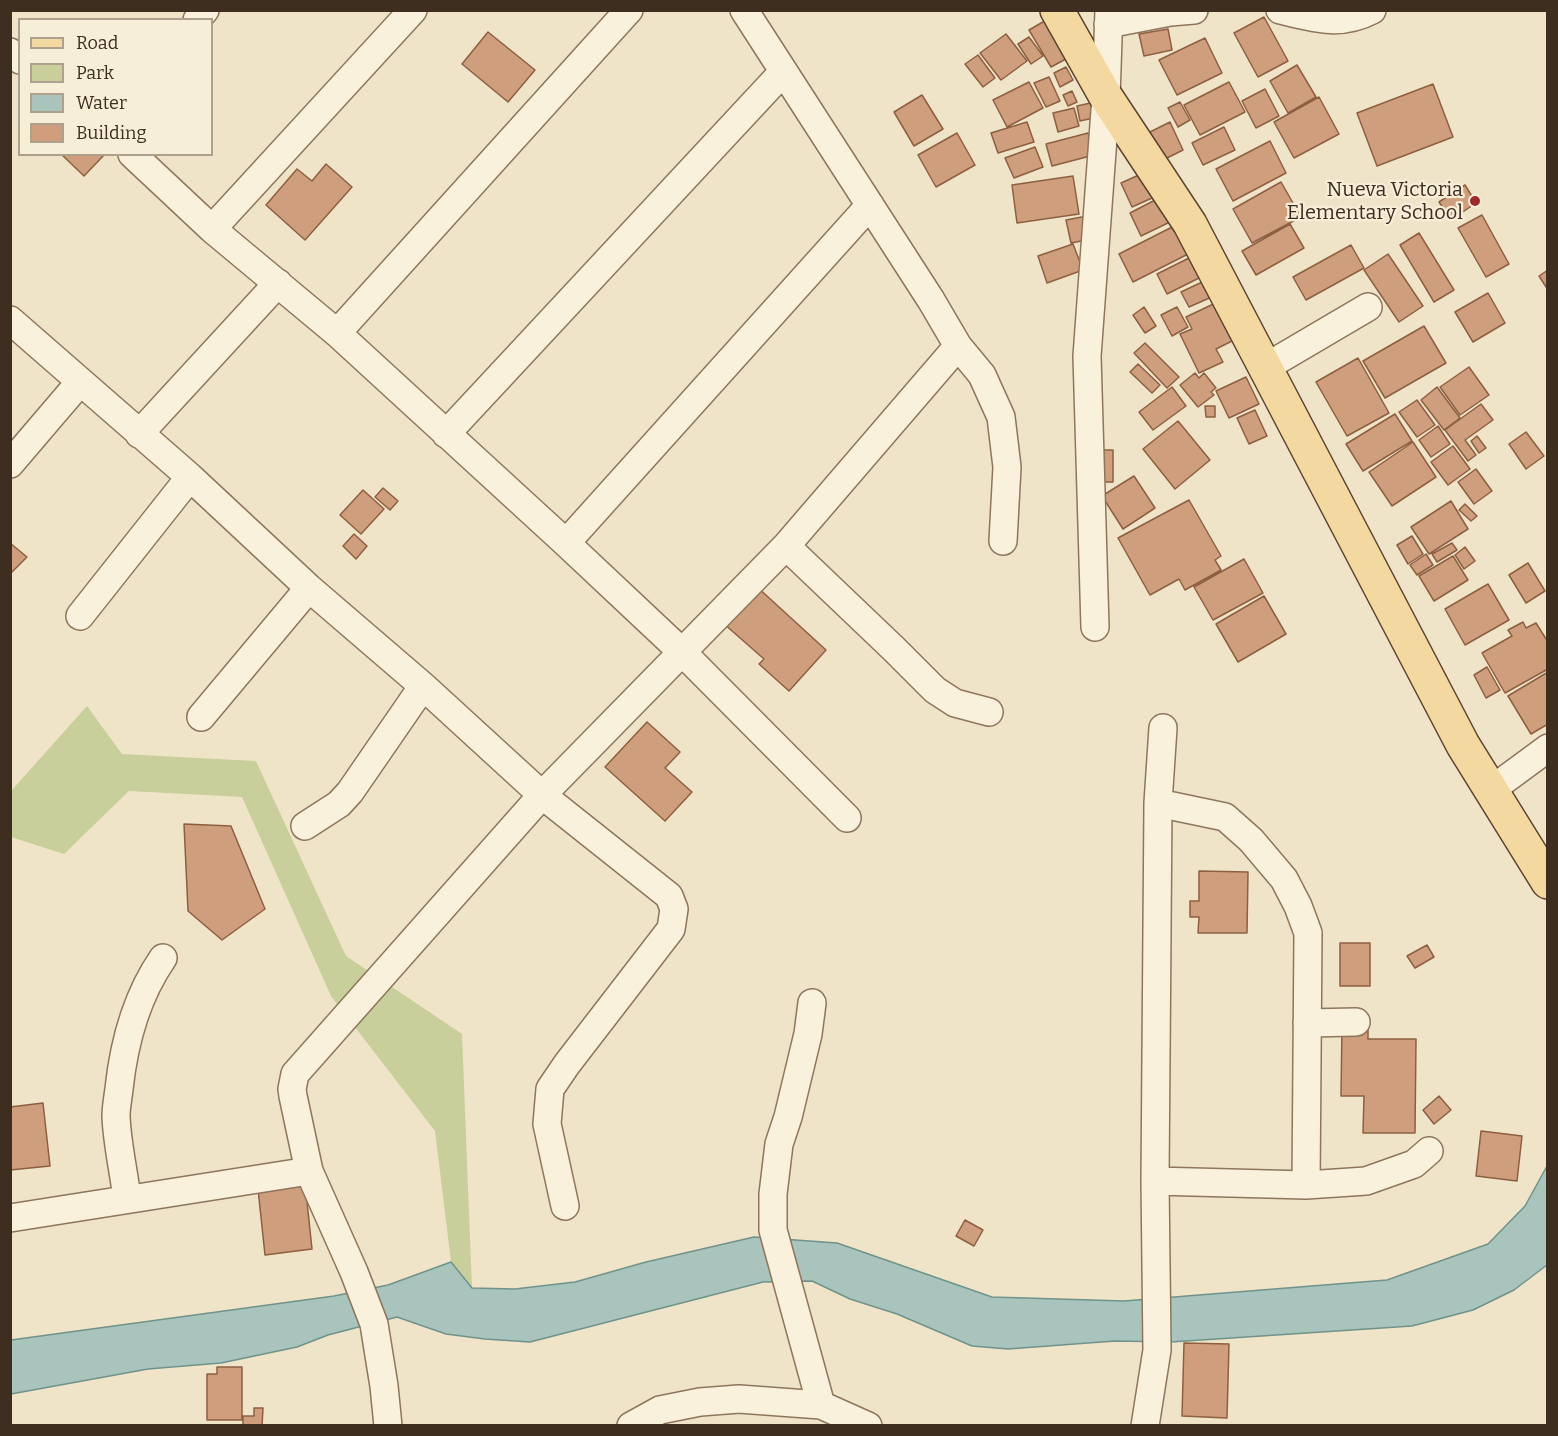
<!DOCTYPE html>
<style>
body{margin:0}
#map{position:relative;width:1558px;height:1436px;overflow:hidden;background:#f0e4c8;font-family:Bitter,serif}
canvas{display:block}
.frame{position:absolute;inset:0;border:12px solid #3d2e20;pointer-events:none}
.legend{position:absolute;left:18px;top:18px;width:195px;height:138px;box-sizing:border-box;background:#f7eed8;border:2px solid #ada18e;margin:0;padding:8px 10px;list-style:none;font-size:18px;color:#3d2e20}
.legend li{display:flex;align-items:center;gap:12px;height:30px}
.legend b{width:30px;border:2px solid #ada18e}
</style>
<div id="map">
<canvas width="1558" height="1436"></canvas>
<div class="frame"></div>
<ul class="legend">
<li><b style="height:8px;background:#f3d9a0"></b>Road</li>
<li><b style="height:16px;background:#c9cf9b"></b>Park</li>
<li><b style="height:16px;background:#a9c4bc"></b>Water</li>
<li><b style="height:16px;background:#cf9f7d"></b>Building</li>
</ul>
</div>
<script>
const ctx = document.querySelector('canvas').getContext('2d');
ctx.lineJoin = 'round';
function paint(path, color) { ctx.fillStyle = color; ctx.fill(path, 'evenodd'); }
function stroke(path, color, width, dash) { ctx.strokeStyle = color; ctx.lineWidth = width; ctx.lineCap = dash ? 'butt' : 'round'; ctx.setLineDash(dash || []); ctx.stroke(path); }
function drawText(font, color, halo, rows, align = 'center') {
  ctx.font = font + ' Bitter,serif'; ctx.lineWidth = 4.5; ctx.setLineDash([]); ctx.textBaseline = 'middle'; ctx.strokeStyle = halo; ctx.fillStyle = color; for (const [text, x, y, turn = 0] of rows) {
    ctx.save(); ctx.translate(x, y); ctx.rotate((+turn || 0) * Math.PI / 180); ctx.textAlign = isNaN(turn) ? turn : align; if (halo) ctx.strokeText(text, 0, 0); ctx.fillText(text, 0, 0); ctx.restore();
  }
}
paint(new Path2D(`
 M87,706L122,754L256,761L346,956L462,1034L472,1288L451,1262L435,1131L331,996L242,797L129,791L64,854L11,837V791Z`), '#c9cf9b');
const water = new Path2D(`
 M1547,1166V1265L1514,1290L1473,1310L1412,1326L1171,1342L1115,1341L1008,1349L972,1346L897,1314L850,1299L812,1281L763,1282L530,1342L485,1339L446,1334L397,1317L328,1335L297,1347L221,1363L148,1369L11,1394V1340L334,1296L388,1285L451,1262L472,1288L515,1289L575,1282L646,1262L754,1237L837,1243L992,1297L1124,1301L1387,1280L1488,1244L1525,1206Z`);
paint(water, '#a9c4bc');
stroke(water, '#6f938a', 1.5);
const building = new Path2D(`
 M1055,15L1077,53L1051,67L1029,30Z
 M1264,17L1288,61L1258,77L1234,33Z
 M1168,29L1172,50L1144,56L1139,34Z
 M488,32L535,70L508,102L462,64Z
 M1006,34L1027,61L1001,80L980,53Z
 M1029,37L1043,56L1031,64L1018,44Z
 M1205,38L1222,73L1177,95L1159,60Z
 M978,55L995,78L983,87L965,64Z
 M1297,65L1316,97L1288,113L1270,81Z
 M1066,67L1073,80L1060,87L1054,73Z
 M1049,77L1060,101L1046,107L1034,83Z
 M1029,82L1043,108L1007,127L993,100Z
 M1229,82L1245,112L1200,135L1184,105Z
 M1433,84L1453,137L1377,166L1357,113Z
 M1265,89L1279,116L1256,128L1242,101Z
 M1072,91L1077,102L1068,106L1063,95Z
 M922,95L943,129L914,146L894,112Z
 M1319,97L1339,134L1294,158L1274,122Z
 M1095,102L1098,117L1080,121L1077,106Z
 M1180,102L1190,120L1178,127L1168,108Z
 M1074,108L1079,126L1058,132L1053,113Z
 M1027,122L1034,142L998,153L991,133Z
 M1170,122L1183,150L1163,160L1150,132Z
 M1224,127L1235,150L1203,165L1192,143Z
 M957,133L975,165L936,187L918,155Z
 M1088,133L1094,155L1052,166L1046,144Z
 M1270,141L1286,173L1233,201L1216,169Z
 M1035,147L1043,167L1014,178L1005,158Z
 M61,154H105L84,176Z
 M326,164L352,187L305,240L266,205L297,169L312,181Z
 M1150,170L1161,194L1132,207L1121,183Z
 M1073,176L1079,214L1017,223L1012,185Z
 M1281,182L1301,217L1252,243L1233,209Z
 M1465,185L1476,203L1451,220L1439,202Z
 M1161,197L1172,221L1141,236L1130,213Z
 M1482,215L1509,264L1486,277L1458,228Z
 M1087,216L1092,239L1071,243L1066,220Z
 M1180,223L1194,251L1133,282L1119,254Z
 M1290,224L1304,248L1256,275L1242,251Z
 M1419,233L1454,290L1434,302L1400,245Z
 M1073,244L1083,270L1047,283L1038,256Z
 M1351,245L1364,268L1306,300L1293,277Z
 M1203,251L1213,271L1167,294L1157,274Z
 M1388,254L1423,306L1399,322L1364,270Z
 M1548,270V290L1539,276Z
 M1215,276L1223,292L1189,307L1181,292Z
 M1488,293L1505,323L1473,342L1455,312Z
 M1226,298L1244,335L1216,349L1223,362L1199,373L1180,334L1192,329L1186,317Z
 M1144,307L1156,326L1145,333L1133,315Z
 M1177,307L1188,327L1172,336L1161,315Z
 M1424,326L1446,363L1385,398L1363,361Z
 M1145,343L1179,377L1167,388L1134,353Z
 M1358,358L1389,413L1347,436L1316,382Z
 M1138,364L1160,385L1152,393L1130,372Z
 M1469,367L1489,395L1460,415L1440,387Z
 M1195,373L1199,378L1204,373L1216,388L1211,392L1214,395L1198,407L1180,385Z
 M1246,377L1259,404L1229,418L1216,391Z
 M1172,387L1186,406L1153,430L1139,412Z
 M1437,387L1460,418L1444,430L1421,400Z
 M1417,400L1435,425L1417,437L1399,412Z
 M1481,404L1493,420L1465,440L1476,455L1468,461L1445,430Z
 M1205,406H1215V417H1206Z
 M1255,410L1267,436L1249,444L1237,418Z
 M1395,414L1412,441L1363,471L1346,444Z
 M1178,421L1210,460L1175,489L1143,449Z
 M1438,426L1450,444L1431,457L1419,440Z
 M1526,432L1544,456L1526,469L1509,444Z
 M1477,436L1486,448L1479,453L1471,441Z
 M1413,442L1436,477L1392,506L1369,472Z
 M1453,446L1470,469L1448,485L1431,462Z
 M1102,450H1113V482H1103Z
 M1476,469L1492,491L1474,504L1458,482Z
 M1134,476L1155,508L1123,529L1102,496Z
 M383,488L398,501L390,510L375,497Z
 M363,490L384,509L361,534L340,515Z
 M1189,500L1221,556L1215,560L1221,570L1185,590L1179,579L1150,595L1118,538Z
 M1451,501L1468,529L1429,554L1411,527Z
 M1465,504L1477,516L1471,521L1459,510Z
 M354,534L367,546L356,559L343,546Z
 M1412,536L1423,554L1408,564L1397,545Z
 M10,543L27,557L10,574Z
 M1452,543L1457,550L1437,562L1432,554Z
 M1465,547L1475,561L1464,569L1455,555Z
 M1426,554L1433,565L1417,575L1410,565Z
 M1453,556L1468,580L1434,601L1419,576Z
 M1244,559L1263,593L1213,620L1194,587Z
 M1528,563L1545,591L1526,603L1509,575Z
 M1488,584L1509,620L1465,645L1445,609Z
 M756,586L826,650L789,691L759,664L764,659L723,623Z
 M1264,596L1286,634L1238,662L1216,624Z
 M1523,622L1526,628L1536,623L1548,642V669L1505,693L1482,653L1512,636L1508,630Z
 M1487,667L1500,690L1486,698L1474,675Z
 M1548,672V724L1531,734L1508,696Z
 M647,722L680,752L665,768L692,792L665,821L605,767Z
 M184,824L231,826L265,909L222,940L188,911Z
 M1199,871L1248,872L1247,933H1198L1199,917H1190V901H1199Z
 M1340,943H1370V986H1340Z
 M1427,945L1434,957L1415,968L1407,956Z
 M1342,1027H1368V1039H1416L1415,1133H1363L1364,1096H1341Z
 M1439,1096L1451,1110L1434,1124L1423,1110Z
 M43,1103L50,1166L10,1170V1107Z
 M1481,1131L1522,1136L1517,1181L1476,1176Z
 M305,1183L312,1249L265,1255L258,1189Z
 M965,1220L983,1230L974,1246L956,1236Z
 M1184,1343L1229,1344L1227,1418L1182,1416Z
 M217,1367H242V1420H207V1374H217Z
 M254,1408H263L262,1426H243V1416H254Z`);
paint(building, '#cf9f7d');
stroke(building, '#8d5f41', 1.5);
const minor = new Path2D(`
 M744,10L931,300L958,346L982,375L1001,417L1007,467L1003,541
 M1280,10C1313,18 1340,27 1372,10
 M197,20L205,10
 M1108,24L1170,12L1194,10
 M10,52L20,60
 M132,154L212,229L337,333L566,543L682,652L847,818
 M212,229L413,10
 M10,320L190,477L309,588L423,686L542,795L669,896L674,909L671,929L567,1064L550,1089L547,1124L565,1206
 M337,333L629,10
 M1266,367L1368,307
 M139,434L278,283
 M446,434L783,72
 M10,464L80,382
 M566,543L870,205
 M786,546L894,649L935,690L955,703L989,712
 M80,616L190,477
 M1095,627L1087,356L1106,97L1109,10
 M201,717L309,588
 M1491,790L1548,748
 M1158,803L1225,817L1251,840L1284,879L1298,906L1308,933L1306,1185
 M305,826L339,804L350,792L423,686
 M812,1003L808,1034L788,1117L779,1144L773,1194V1230L821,1405
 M1307,1023L1356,1022
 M1155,1181L1306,1185L1366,1181L1414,1164L1429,1151
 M127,1199C124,1172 117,1144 116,1116C116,1107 118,1098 119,1089C124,1042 136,997 163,958
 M10,1218L309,1171
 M388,1426L384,1386L374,1324L354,1272L309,1171L293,1096L292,1089L295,1074L542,795L786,546L958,346
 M631,1426L660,1410L700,1402L739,1399L821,1405L868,1426
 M1145,1426L1157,1350L1155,1181L1158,803L1163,728`);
const major = new Path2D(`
 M1057,10L1106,97L1190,224L1463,745L1548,882`);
stroke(minor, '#8d765c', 30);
stroke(major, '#5b4430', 36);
stroke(minor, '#faf1dc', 27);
stroke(major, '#f3d9a0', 33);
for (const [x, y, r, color] of [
 [1475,201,6,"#9e2a2b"]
]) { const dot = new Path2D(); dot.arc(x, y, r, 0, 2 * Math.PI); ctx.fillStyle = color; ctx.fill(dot); stroke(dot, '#f7eed8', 2); }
drawText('20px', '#3d2e20', '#f7eed8', [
 ["Nueva Victoria",1463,190],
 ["Elementary School",1463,213]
], 'right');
</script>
